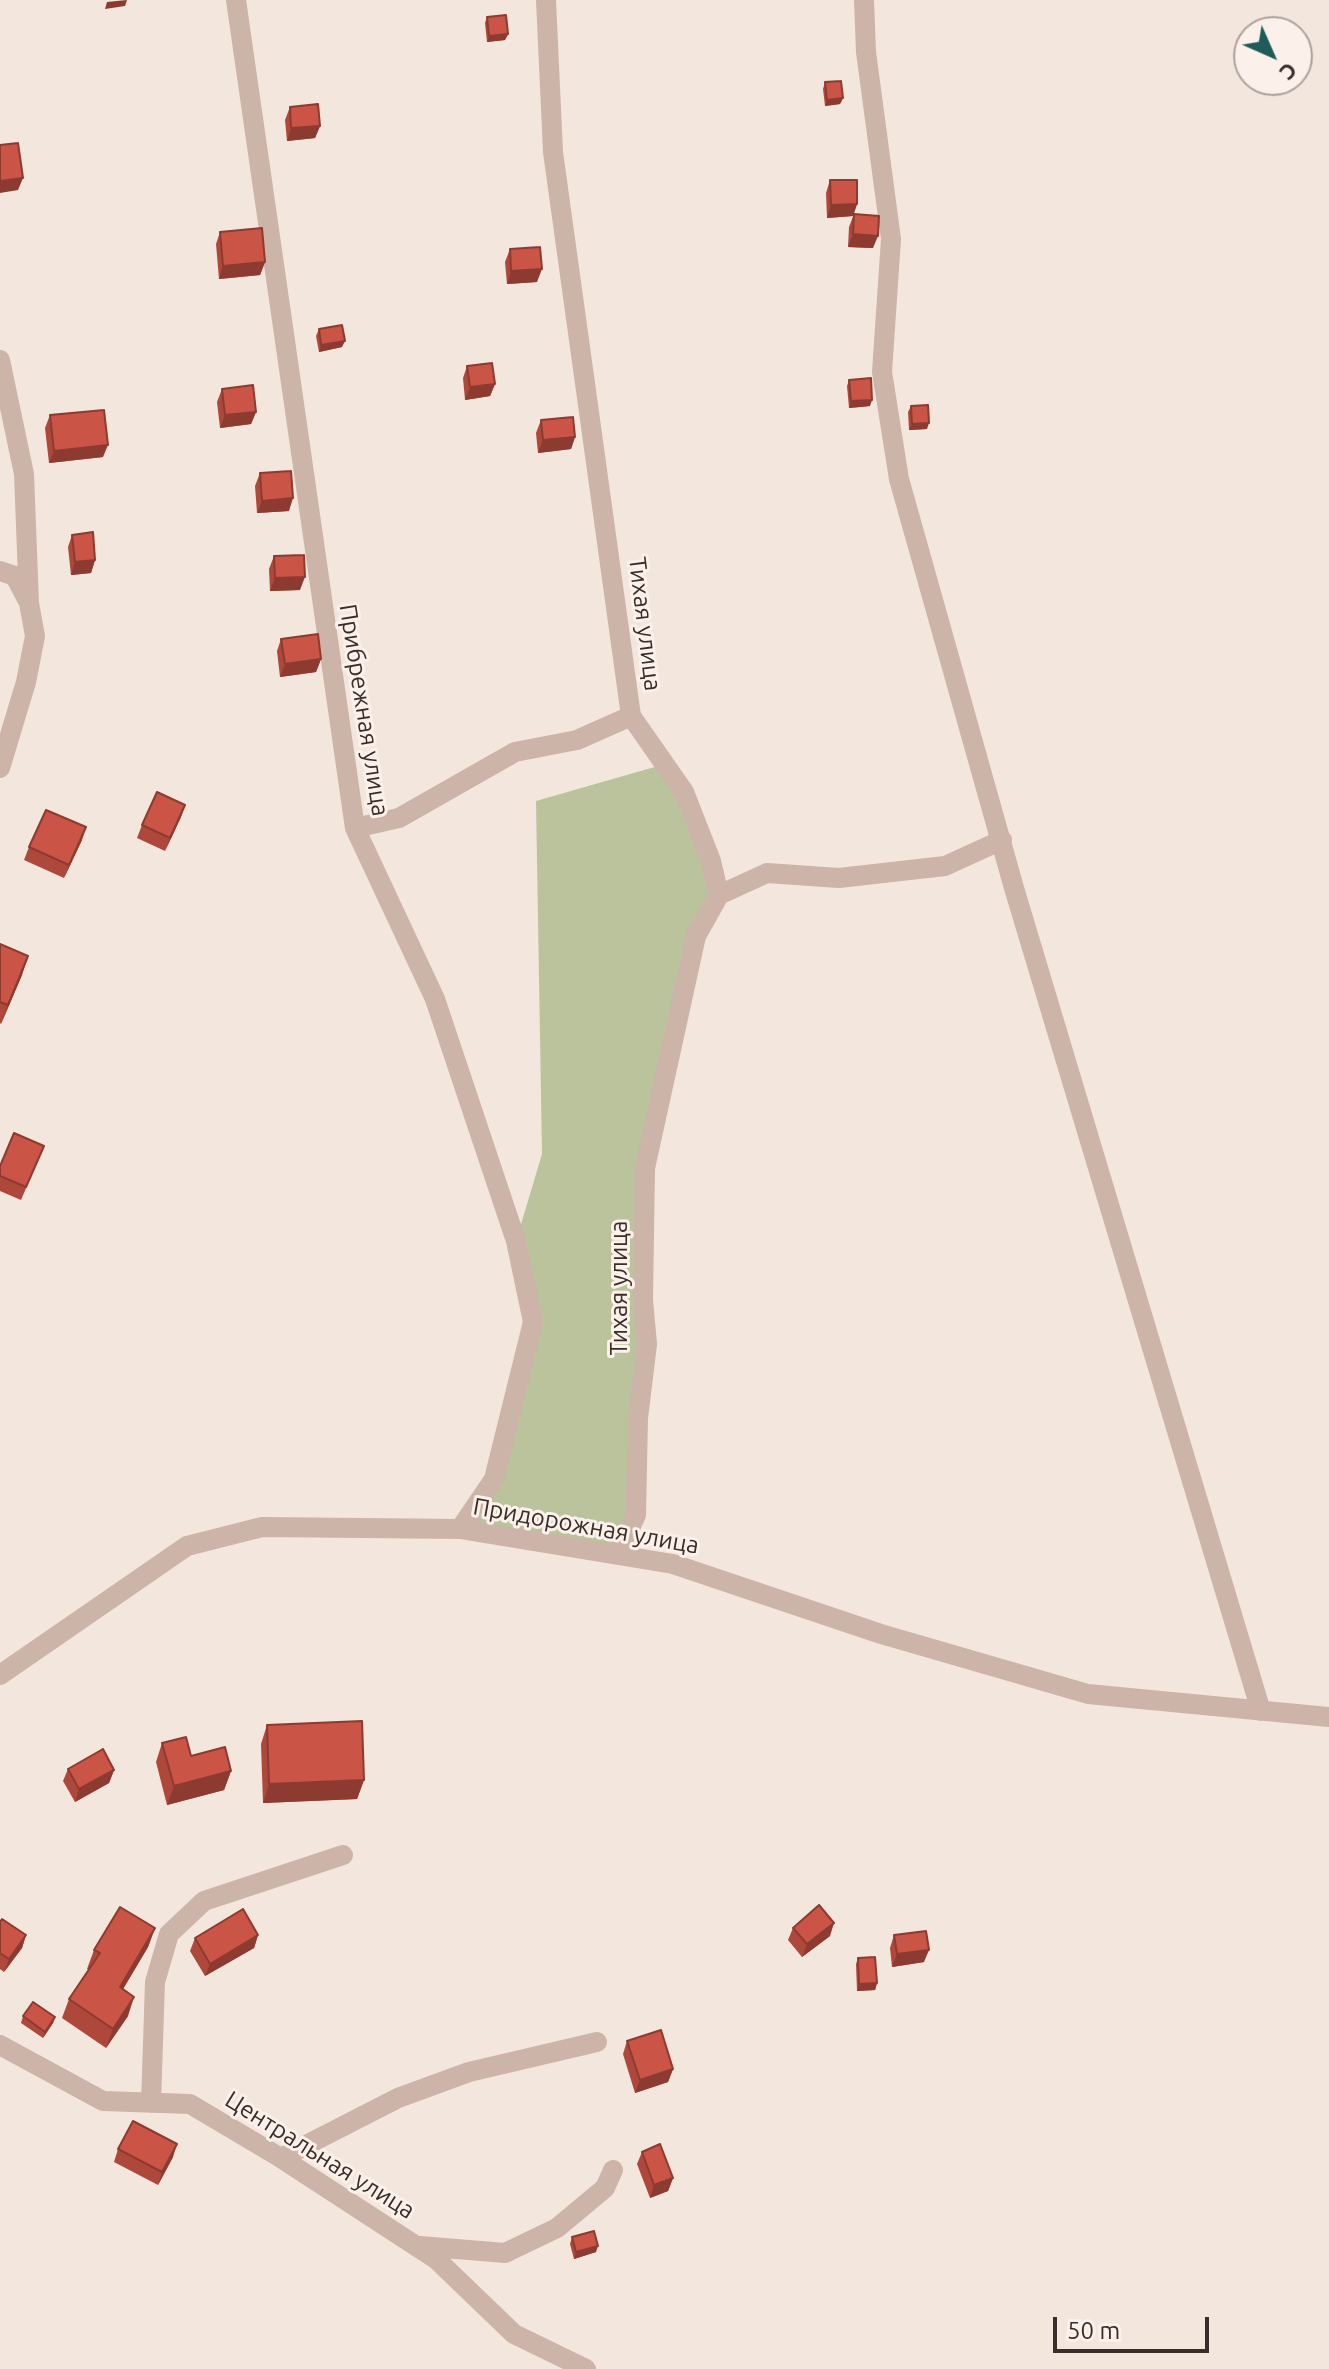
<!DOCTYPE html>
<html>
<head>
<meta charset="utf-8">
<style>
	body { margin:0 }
	#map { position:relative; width:1329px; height:2369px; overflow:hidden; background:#f3e6dd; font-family:Ubuntu,sans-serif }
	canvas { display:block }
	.north { position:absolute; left:1233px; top:16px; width:80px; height:80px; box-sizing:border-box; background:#fbf1ea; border:2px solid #ada29d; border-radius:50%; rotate:135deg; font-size:22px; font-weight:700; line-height:32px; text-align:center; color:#392c29 }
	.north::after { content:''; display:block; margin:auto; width:28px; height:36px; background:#1d5c58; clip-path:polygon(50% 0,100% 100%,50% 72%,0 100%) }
	.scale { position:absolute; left:1053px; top:2317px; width:156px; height:36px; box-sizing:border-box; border:4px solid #392c29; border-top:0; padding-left:10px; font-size:24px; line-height:28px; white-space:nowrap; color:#392c29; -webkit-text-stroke:6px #fbf1ea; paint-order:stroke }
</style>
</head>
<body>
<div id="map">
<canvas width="1329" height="2369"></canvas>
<div class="north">С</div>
<div class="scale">50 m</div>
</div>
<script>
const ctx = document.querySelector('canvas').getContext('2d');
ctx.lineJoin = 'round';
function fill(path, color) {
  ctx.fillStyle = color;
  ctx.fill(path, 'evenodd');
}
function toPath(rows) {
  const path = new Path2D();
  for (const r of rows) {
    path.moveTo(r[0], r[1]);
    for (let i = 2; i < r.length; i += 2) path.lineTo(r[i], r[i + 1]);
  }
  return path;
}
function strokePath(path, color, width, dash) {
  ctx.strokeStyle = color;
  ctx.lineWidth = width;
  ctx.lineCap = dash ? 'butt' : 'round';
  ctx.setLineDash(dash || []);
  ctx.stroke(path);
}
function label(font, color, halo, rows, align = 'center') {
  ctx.font = font + ' Ubuntu,sans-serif';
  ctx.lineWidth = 6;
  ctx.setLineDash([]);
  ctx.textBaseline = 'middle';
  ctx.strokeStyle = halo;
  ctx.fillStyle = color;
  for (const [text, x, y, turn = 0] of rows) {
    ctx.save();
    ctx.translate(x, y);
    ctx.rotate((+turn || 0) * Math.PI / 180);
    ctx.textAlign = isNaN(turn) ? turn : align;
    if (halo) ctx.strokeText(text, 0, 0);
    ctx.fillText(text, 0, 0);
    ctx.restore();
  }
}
const green = toPath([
	[665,764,719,895,696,936,645,1168,636,1515,618,1555,460,1529,494,1479,533,1322,516,1241,542,1154,536,801]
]);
const minor = toPath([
	[236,0,355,828,435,999,516,1241,533,1322,494,1479,460,1529],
	[546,0,553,152,631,716,684,792,711,861,719,895,696,936,645,1168,643,1300,647,1344,638,1418,636,1515,618,1555],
	[864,0,866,52,891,239,882,372,899,479,1014,888,1261,1711],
	[0,360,24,474,29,603,35,636,26,682,0,768],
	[0,571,15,576,27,599],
	[355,828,399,818,515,752,577,740,631,716],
	[719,895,767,873,839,878,945,866,1002,840],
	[0,1675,187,1546,262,1527,460,1529,673,1564,881,1634,1088,1694,1329,1717],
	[0,2045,103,2101,190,2104,281,2158,436,2259,514,2334,586,2369],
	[151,2103,155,1982,169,1934,204,1901,343,1855],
	[281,2158,398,2098,469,2072,597,2042],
	[420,2246,505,2253,557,2228,605,2188,613,2170]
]);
const wall = toPath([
	[487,17,508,34,505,40,487,42,485,23],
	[825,82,843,98,840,104,825,106,823,89],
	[290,107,320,126,315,138,287,141,285,120],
	[830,180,857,204,853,216,827,218,826,193],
	[854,214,873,248,848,247,849,227],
	[220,232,265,262,260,275,219,279,216,244],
	[510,249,537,282,507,284,505,262],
	[319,329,342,347,319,352,316,336],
	[467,366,495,384,490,396,465,400,463,378],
	[849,380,870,406,849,408,847,386],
	[222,389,256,412,251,424,220,428,217,402],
	[911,406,927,429,909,430,908,412],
	[50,415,103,457,49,463,45,428],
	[541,420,575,437,571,449,538,453,536,433],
	[260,473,289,511,257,513,255,486],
	[72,535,95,560,91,573,71,575,68,547],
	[274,556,300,590,270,591,269,569],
	[281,639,321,659,316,672,280,677,277,651],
	[181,817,165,851,137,838,142,825],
	[82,840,64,878,24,860,29,847],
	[0,944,22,975,1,1024,0,1023],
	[44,1146,21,1200,0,1191,0,1166],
	[267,1725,364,1780,357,1799,263,1803,261,1744],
	[162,1743,231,1771,224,1790,167,1805,156,1762],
	[68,1769,114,1770,109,1783,75,1802,63,1781],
	[0,1922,26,1935,22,1948,4,1972,0,1969],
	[155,1928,148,1947,123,1989,128,2016,106,2048,62,2018,69,1999,89,1970,87,1969,94,1950],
	[793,1928,830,1936,802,1957,788,1940],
	[258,1935,254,1948,205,1976,190,1951,195,1938],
	[894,1935,924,1962,892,1967,890,1948],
	[858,1958,877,1983,875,1990,857,1991,856,1964],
	[23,2016,55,2017,53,2023,43,2038,21,2023],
	[627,2041,673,2069,668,2082,635,2093,623,2054],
	[118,2149,173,2157,158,2185,114,2162],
	[642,2152,673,2178,668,2191,650,2198,637,2164],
	[572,2237,596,2252,574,2259,570,2244]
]);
const shadedWall = toPath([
	[127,0,125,6,105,9,107,2],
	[508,34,505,40,487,42,489,36],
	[843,98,840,104,825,106,827,100],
	[320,126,315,138,287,141,291,128],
	[23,178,18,190,0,193,0,181],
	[857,204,853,216,827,218,831,205],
	[853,234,878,236,873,248,848,247],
	[265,262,260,275,219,279,223,266],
	[542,269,537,282,507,284,511,271],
	[345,341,342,347,319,352,321,345],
	[495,384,490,396,465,400,470,387],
	[872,400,870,406,849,408,851,401],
	[256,412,251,424,220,428,225,415],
	[929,423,927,429,909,430,912,424],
	[575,437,571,449,538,453,543,440],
	[108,445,103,457,49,463,54,451],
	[293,498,289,511,257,513,262,501],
	[95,560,91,573,71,575,75,562],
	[305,577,300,590,270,591,275,578],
	[321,659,316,672,280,677,285,664],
	[185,805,181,817,165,851,170,838],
	[86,827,82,840,64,878,69,865],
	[28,956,22,975,1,1024,8,1005],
	[114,1770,109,1783,75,1802,79,1789],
	[231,1771,224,1790,167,1805,174,1786],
	[364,1780,357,1799,263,1803,269,1784],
	[834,1923,830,1936,802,1957,807,1944],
	[155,1928,148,1947,113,2006,120,1987],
	[26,1935,22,1948,4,1972,9,1959],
	[258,1935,254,1948,205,1976,210,1964],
	[929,1950,924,1962,892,1967,897,1954],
	[877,1983,875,1990,857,1991,859,1984],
	[134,1997,128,2016,106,2048,113,2029],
	[55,2017,53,2023,43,2038,45,2032],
	[673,2069,668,2082,635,2093,640,2080],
	[177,2144,173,2157,158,2185,162,2172],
	[673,2178,668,2191,650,2198,654,2185],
	[598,2246,596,2252,574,2259,576,2252]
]);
const building = toPath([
	[506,15,508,34,489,36,487,17,506,15],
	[841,81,843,98,827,100,825,82,841,81],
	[318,104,320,126,291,128,290,107,318,104],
	[18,143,23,178,0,181,0,145,18,143],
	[830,180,857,180,857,204,831,205,830,180],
	[854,214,879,216,878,236,853,234,854,214],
	[262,228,265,262,223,266,220,232,262,228],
	[540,247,542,269,511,271,510,249,540,247],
	[342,325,345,341,321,345,319,329,342,325],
	[492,363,495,384,470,387,467,366,492,363],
	[871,378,872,400,851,401,849,380,871,378],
	[253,385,256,412,225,415,222,389,253,385],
	[928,405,929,423,912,424,911,406,928,405],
	[104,410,108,445,54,451,50,415,104,410],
	[573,417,575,437,543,440,541,420,573,417],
	[291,471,293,498,262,501,260,473,291,471],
	[93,532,95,560,75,562,72,535,93,532],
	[304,555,305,577,275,578,274,556,304,555],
	[318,634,321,659,285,664,281,639,318,634],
	[157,792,185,805,170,838,142,825,157,792],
	[46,810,86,827,69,865,29,847,46,810],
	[0,944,28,956,8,1005,0,1002,0,944],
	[14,1133,44,1146,26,1187,0,1176,0,1166,14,1133],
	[362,1721,364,1780,269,1784,267,1725,362,1721],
	[186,1737,191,1756,225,1747,231,1771,174,1786,162,1743,186,1737],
	[103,1749,114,1770,79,1789,68,1769,103,1749],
	[819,1905,834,1923,807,1944,793,1928,819,1905],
	[120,1907,155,1928,120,1987,134,1997,113,2029,69,1999,100,1953,94,1950,120,1907],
	[243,1909,258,1935,210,1964,195,1938,243,1909],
	[2,1919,26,1935,9,1959,0,1953,0,1922,2,1919],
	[926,1931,929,1950,897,1954,894,1935,926,1931],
	[875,1957,877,1983,859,1984,858,1958,875,1957],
	[33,2002,55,2017,45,2032,23,2016,33,2002],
	[661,2030,673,2069,640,2080,627,2041,661,2030],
	[133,2121,177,2144,162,2172,118,2149,133,2121],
	[660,2144,673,2178,654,2185,642,2152,660,2144],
	[594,2231,598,2246,576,2252,572,2237,594,2231]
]);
const streetNames = [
	["Тихая улица",645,624,83],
	["Прибрежная улица",364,710,81],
	["Тихая улица",619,1288,-90],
	["Придорожная улица",586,1526,10],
	["Центральная улица",320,2155,32]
];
fill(green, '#bbc39d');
strokePath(minor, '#ccb4a9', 20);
fill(wall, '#ae483b');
fill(shadedWall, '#8d3b30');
fill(building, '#ca5445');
strokePath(building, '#8d3b30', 2);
label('24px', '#392c29', '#fbf1ea', streetNames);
</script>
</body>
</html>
